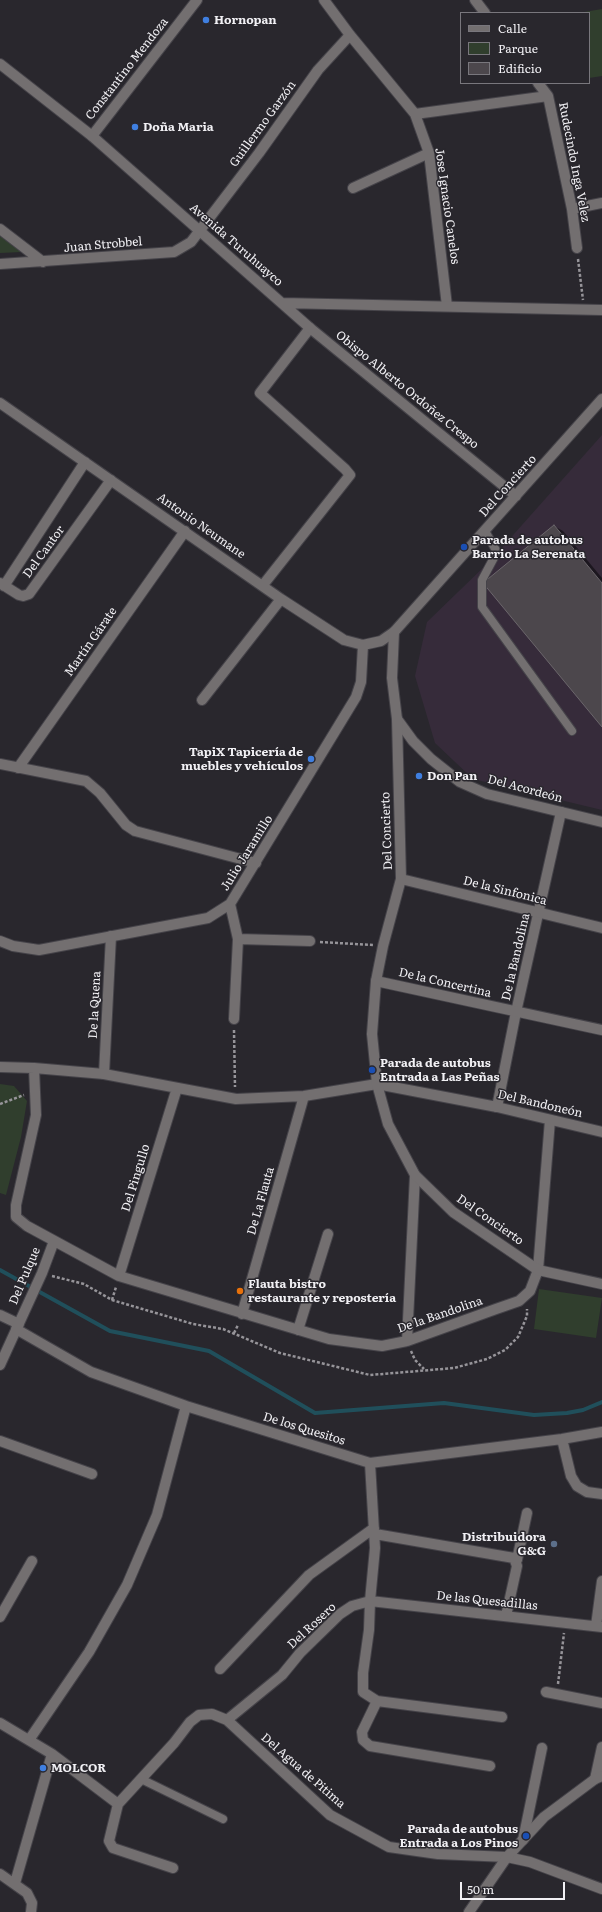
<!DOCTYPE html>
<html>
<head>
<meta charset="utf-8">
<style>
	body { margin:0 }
	#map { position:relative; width:602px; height:1912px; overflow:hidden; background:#29272d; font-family:Literata,serif }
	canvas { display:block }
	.legend { position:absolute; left:460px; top:12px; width:130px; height:72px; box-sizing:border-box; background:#29272d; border:1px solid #79777d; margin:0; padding:5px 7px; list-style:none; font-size:12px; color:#f1f0f4 }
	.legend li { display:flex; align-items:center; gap:8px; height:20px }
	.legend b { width:20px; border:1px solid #79777d }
	.scale { position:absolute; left:460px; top:1882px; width:105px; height:18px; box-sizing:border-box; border:2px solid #f1f0f4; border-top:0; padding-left:5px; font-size:12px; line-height:14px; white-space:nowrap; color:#f1f0f4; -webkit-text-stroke:3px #29272d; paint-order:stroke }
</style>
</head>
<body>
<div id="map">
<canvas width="602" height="1912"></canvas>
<ul class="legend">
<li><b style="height:5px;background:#736f70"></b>Calle</li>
<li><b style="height:11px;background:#303e2d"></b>Parque</li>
<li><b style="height:11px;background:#4c474c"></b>Edificio</li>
</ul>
<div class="scale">50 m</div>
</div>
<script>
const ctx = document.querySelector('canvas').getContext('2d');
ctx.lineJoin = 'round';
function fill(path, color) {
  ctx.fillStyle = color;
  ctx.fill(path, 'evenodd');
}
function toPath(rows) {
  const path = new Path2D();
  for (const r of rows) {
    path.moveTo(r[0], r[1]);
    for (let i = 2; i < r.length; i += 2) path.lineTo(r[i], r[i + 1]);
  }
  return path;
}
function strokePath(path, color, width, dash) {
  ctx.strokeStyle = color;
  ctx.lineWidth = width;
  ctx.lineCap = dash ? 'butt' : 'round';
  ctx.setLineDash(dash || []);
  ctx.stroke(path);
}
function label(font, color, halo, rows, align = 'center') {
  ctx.font = font + ' Literata,serif';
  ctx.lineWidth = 3;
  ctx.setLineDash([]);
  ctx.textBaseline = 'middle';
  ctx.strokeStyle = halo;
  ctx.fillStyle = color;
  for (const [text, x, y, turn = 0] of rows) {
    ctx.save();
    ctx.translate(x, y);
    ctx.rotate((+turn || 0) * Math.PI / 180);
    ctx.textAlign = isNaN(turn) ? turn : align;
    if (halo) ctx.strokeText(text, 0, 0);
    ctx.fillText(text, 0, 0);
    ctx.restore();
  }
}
const industrial = toPath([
	[602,435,602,810,473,779,435,743,415,676,427,622,490,561]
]);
const green = toPath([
	[602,9,602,76,589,78,589,13,578,13],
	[0,236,22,252,0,253],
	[0,1084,14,1086,27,1101,21,1137,6,1195,0,1193],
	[539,1289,602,1298,596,1338,534,1329]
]);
const shadow = toPath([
	[554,526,563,531,602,578,602,726]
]);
const stream = toPath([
	[0,1270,110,1331,209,1351,315,1413,444,1403,534,1415,567,1413,583,1410,602,1402]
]);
const building = toPath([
	[554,525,602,583,602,727,483,583,554,525]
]);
const path = toPath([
	[578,259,583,300],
	[320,942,373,945],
	[234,1030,235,1087],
	[0,1104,24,1095],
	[52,1276,84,1284,112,1300,193,1324,223,1329,280,1353,370,1375,454,1368,487,1359,505,1350,518,1337,527,1316,527,1309],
	[112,1300,116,1287],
	[234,1333,238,1325],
	[411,1351,415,1360,424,1369],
	[558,1684,564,1633]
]);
const service = toPath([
	[485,531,497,552,482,580,482,607,572,731],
	[141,1779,223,1819]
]);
const pedestrian = toPath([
	[104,1074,111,936],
	[497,1107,516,1012,561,812]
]);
const minor = toPath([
	[324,0,350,35,415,114,429,153,447,306],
	[475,0,485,13],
	[538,83,548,96,572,209,577,248],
	[415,114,548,96],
	[92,136,197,0],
	[353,188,429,153],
	[572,209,602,203],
	[0,229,43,262],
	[0,264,174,252,191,242,259,153,318,70,350,35],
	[0,403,281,599,344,640,363,645,381,641,394,632],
	[0,583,19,595,23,596,29,594,111,480],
	[263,585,350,475,345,469,260,393,310,328],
	[4,586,85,462],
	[202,700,281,599],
	[397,719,413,741,431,759,460,782,487,794,602,822],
	[0,764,86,781,100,793,126,825,135,831,256,863],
	[18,768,185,531],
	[401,879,602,928],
	[230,904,238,939,234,1019],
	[238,939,310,941],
	[0,941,13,946,39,950,208,918,230,904,356,697,361,682,363,645],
	[376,981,602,1030],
	[0,1067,34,1068,104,1074,236,1099,304,1096,377,1084,497,1107,602,1132],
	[34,1068,36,1115,16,1205,16,1217,27,1226,119,1276,329,1339,382,1346,407,1341,496,1309,519,1301,530,1291,538,1270,550,1120],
	[119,1276,177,1088],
	[242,1314,304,1096],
	[0,1315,19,1324],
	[16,1329,91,1372,186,1406,370,1463,562,1439,602,1432],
	[298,1330,328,1234],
	[407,1341,415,1175],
	[0,1365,42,1273,54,1241],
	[562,1439,571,1476,577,1486,587,1492,602,1494],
	[0,1441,92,1474],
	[370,1463,375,1548,370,1601,369,1630,363,1673,363,1692,377,1701,502,1717],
	[375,1534,514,1558,517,1566,506,1616],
	[517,1560,527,1513],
	[0,1617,32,1561],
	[596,1626,602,1581],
	[220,1669,309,1575,374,1528],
	[546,1692,602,1703],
	[377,1701,362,1732,363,1740,370,1746,490,1766],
	[227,1720,282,1675,300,1653,340,1614,352,1606,370,1601,602,1627],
	[0,1723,52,1754,118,1804,109,1841,113,1848,173,1868],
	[29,1740,89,1652,127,1585,157,1515,186,1406],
	[595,1779,602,1747],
	[118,1804,174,1743,190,1722,199,1715,212,1714,227,1720,330,1815,389,1847,438,1854,507,1857,530,1862,602,1889],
	[523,1840,542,1748],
	[0,1874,27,1893,32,1903,31,1912],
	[15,1883,52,1754]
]);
const tertiary = toPath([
	[0,64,92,136,310,328,516,496],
	[282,303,602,310],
	[602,399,394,632,392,678,397,719,401,879,383,946,376,981,372,1034,377,1084,388,1124,415,1175,453,1212,538,1270,602,1284],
	[469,1912,507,1857,544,1817,595,1779,602,1776]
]);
const markers = [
	[206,20,4,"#3f7fe0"],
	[135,127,4,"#3f7fe0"],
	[464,547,4,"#1a4fb4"],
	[311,759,4,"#3f7fe0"],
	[419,776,4,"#3f7fe0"],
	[372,1070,4,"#1a4fb4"],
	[240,1291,4,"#e8710a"],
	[554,1544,4,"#5c6f8a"],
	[43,1768,4,"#3f7fe0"],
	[526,1836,4,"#1a4fb4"]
];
const poiNames = [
	["Hornopan",214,20],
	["Doña Maria",143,127],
	["Parada de autobus",472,540],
	["Barrio La Serenata",472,554],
	["TapiX Tapicería de",303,752,"right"],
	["muebles y vehículos",303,766,"right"],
	["Don Pan",427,776],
	["Parada de autobus",380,1063],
	["Entrada a Las Peñas",380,1077],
	["Flauta bistro",248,1284],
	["restaurante y repostería",248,1298],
	["Distribuidora",546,1537,"right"],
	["G&G",546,1551,"right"],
	["MOLCOR",51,1768],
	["Parada de autobus",518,1829,"right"],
	["Entrada a Los Pinos",518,1843,"right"]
];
const streetNames = [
	["Constantino Mendoza",127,69,-52],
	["Guillermo Garzón",263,124,-54],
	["Rudecindo Inga Velez",574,162,79],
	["Jose Ignacio Canelos",447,206,82],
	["Juan Strobbel",103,245,-5],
	["Avenida Turuhuayco",236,245,41],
	["Obispo Alberto Ordoñez Crespo",407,390,39],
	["Del Concierto",508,486,-48],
	["Antonio Neumane",201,526,35],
	["Del Cantor",44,552,-54],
	["Martín Gárate",91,642,-55],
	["Del Acordeón",525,789,15],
	["Del Concierto",387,831,-92],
	["Julio Jaramillo",247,853,-58],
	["De la Sinfonica",505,891,14],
	["De la Bandolina",516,957,-77],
	["De la Concertina",445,983,13],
	["De la Quena",95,1005,-87],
	["Del Bandoneón",540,1104,13],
	["Del Pingullo",136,1178,-73],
	["De La Flauta",261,1201,-74],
	["Del Concierto",490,1220,35],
	["Del Pulque",25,1276,-67],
	["De la Bandolina",440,1315,-19],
	["De los Quesitos",304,1429,17],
	["De las Quesadillas",487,1601,6],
	["Del Rosero",312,1626,-43],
	["Del Agua de Pitima",303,1771,41]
];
fill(industrial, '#362b3a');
fill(green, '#303e2d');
fill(shadow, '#0007');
strokePath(stream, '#204f5b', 4);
fill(building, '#4c474c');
strokePath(building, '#6b666b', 1);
strokePath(service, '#454349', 10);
strokePath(pedestrian, '#454349', 12);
strokePath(minor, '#454349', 12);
strokePath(tertiary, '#454349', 12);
strokePath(path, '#969499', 2.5, [3, 2]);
strokePath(service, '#736f70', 8);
strokePath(pedestrian, '#736f70', 10);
strokePath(minor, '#736f70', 10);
strokePath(tertiary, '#736f70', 10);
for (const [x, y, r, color] of markers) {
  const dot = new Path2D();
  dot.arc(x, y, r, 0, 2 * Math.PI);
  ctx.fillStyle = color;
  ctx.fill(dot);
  strokePath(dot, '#29272d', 1.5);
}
label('bold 12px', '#f1f0f4', '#29272d', poiNames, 'left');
label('12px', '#f1f0f4', '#29272d', streetNames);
</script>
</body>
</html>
